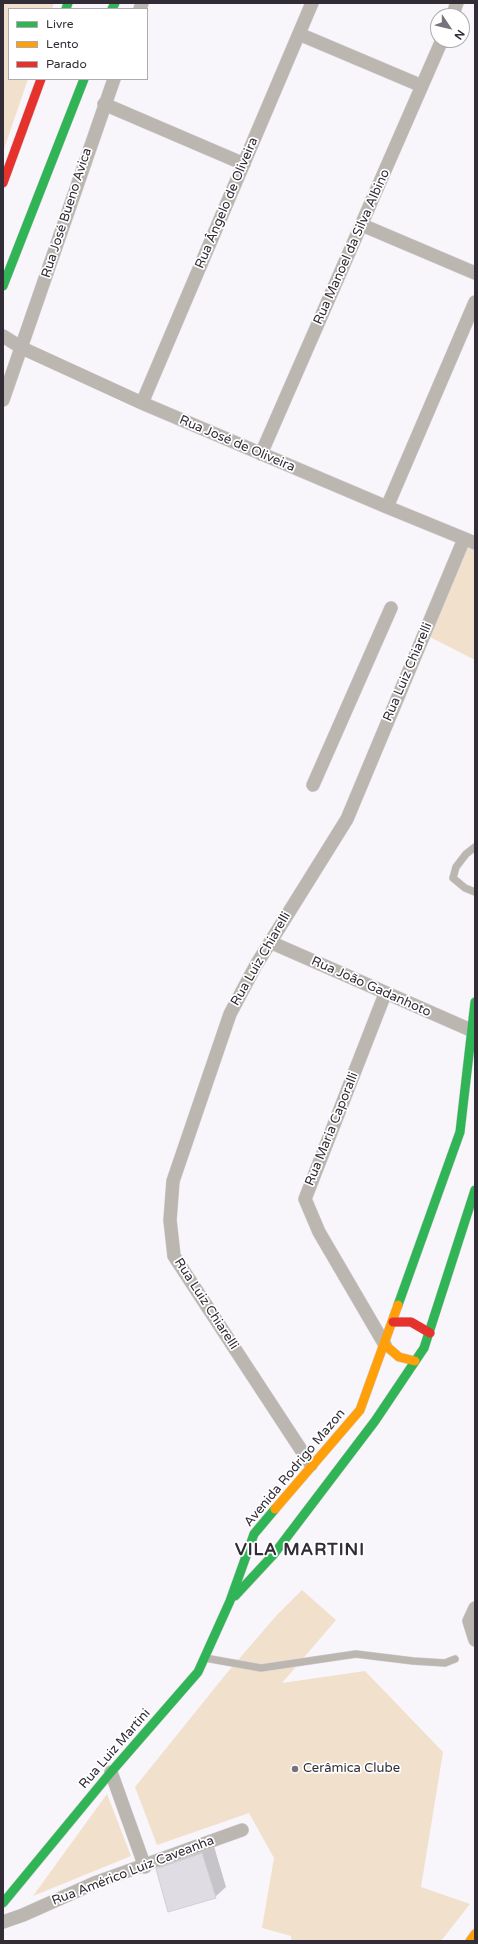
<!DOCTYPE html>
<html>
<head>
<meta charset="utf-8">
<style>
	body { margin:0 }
	#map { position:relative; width:478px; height:1944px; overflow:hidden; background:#f8f5fb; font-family:"Varela Round",sans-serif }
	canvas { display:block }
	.frame { position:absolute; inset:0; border:4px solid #312c36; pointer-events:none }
	.legend { position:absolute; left:8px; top:8px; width:140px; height:72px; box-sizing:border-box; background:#fff; border:1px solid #adabaf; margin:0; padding:5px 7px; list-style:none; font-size:12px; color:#312c36 }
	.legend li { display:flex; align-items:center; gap:8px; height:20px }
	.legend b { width:20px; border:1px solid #adabaf }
	.north { position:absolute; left:430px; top:8px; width:40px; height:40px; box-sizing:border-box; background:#fff; border:1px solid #adabaf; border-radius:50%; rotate:125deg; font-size:11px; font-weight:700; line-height:16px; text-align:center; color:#312c36 }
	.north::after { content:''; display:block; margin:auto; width:14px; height:18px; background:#77727b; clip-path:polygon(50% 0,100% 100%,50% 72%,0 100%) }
</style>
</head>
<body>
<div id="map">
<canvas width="478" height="1944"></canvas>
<div class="frame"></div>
<ul class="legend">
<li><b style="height:5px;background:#30b455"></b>Livre</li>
<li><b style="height:5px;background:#ff9f0a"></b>Lento</li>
<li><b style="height:5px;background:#e5322d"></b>Parado</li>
</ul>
<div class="north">N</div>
</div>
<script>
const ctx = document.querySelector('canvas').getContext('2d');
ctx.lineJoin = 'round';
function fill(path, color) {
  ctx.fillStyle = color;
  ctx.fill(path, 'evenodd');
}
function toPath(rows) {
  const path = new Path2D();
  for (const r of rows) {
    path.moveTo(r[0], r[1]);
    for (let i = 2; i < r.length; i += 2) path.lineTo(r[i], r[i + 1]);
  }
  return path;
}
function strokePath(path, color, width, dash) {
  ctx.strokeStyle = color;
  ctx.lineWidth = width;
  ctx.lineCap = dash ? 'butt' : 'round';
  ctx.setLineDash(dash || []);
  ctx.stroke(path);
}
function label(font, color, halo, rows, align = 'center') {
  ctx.font = font + ' "Varela Round",sans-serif';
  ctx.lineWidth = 3.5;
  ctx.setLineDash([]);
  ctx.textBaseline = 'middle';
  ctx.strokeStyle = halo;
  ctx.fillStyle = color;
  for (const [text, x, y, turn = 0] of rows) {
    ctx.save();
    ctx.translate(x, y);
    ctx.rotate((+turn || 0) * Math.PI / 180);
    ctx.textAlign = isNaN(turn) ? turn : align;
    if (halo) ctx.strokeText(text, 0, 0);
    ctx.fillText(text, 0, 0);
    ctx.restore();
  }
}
const green = toPath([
	[3,3,54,3,52,9,9,9,9,79,28,79,3,152],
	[465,544,475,549,475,660,428,636],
	[302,1590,336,1620,282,1683,365,1671,443,1752,421,1887,470,1904,441,1941,291,1941,291,1936,262,1928,274,1858,249,1813,157,1845,135,1787,226,1674,276,1616],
	[107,1794,131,1856,33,1896]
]);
const shadow = toPath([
	[213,1843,226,1887,215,1897,157,1869,168,1859]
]);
const building = toPath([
	[202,1853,216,1898,168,1912,156,1869,202,1853]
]);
const lane = toPath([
	[475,847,466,854,456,867,453,878,465,888,475,892],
	[205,1658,261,1668,356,1654,413,1661,445,1663,455,1659]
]);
const street = toPath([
	[140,9,142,3],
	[452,16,457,3],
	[299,34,422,86],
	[104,104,244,164],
	[362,225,475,273],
	[3,336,22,348,142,403,387,507,475,543],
	[3,400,114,79],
	[142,403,312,3],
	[261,454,442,40],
	[387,507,475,302],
	[313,785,391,608],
	[270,942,473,1031],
	[385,1345,319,1232,305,1199,385,994],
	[311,1465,174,1256,170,1220,173,1181,230,1014,256,965,347,819,464,539],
	[475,1608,469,1621,475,1640],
	[111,1772,145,1867],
	[3,1922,23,1915,97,1882,242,1830]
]);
const fast = toPath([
	[66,9,68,3],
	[112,9,115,3],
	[3,286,84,79],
	[398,1305,460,1132,475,1002],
	[235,1596,274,1554,375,1421,424,1348,475,1190],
	[3,1903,111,1772,198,1672,230,1601,254,1534,275,1509]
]);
const slow = toPath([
	[385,1345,399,1357,415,1361],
	[275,1509,360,1410,398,1305],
	[470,1941,475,1934]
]);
const jam = toPath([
	[3,183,41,79],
	[393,1322,411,1322,430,1333]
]);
const markers = [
	[295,1769,4,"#77727b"]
];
const streetNames = [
	["Rua Ângelo de Oliveira",227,203,-67],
	["Rua José Bueno Avica",67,213,-72],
	["Rua Manoel da Silva Albino",352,247,-66],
	["Rua José de Oliveira",237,444,23],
	["Rua Luiz Chiarelli",408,672,-67],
	["Rua Luiz Chiarelli",261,959,-60],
	["Rua João Gadanhoto",371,987,24],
	["Rua Maria Caporalli",332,1129,-68],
	["Rua Luiz Chiarelli",206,1304,57],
	["Avenida Rodrigo Mazon",295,1468,-50],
	["Rua Luiz Martini",115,1749,-49],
	["Rua Américo Luiz Caveanha",133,1871,-21]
];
const poiNames = [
	["Cerâmica Clube",303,1769]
];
const districtNames = [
	["VILA MARTINI",300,1551]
];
fill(green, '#f1e1cc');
fill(shadow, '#0003');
fill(building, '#e0dce4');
strokePath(building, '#d2ced5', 1);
strokePath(lane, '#d4d2d7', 8);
strokePath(street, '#d4d2d7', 14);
strokePath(fast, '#d4d2d7', 10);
strokePath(slow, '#d4d2d7', 10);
strokePath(jam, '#d4d2d7', 10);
strokePath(lane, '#bcb6b0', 7);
strokePath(street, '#bcb6b0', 13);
strokePath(fast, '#30b455', 9);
strokePath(slow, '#ff9f0a', 9);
strokePath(jam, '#e5322d', 9);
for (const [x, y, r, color] of markers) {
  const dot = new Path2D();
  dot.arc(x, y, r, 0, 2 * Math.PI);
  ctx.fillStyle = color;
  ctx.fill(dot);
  strokePath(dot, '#fff', 1.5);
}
label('13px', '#312c36', '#fff', streetNames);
label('13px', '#312c36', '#fff', poiNames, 'left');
ctx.letterSpacing = '1px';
label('bold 17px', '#312c36', '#fff', districtNames);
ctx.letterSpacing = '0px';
</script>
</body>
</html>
